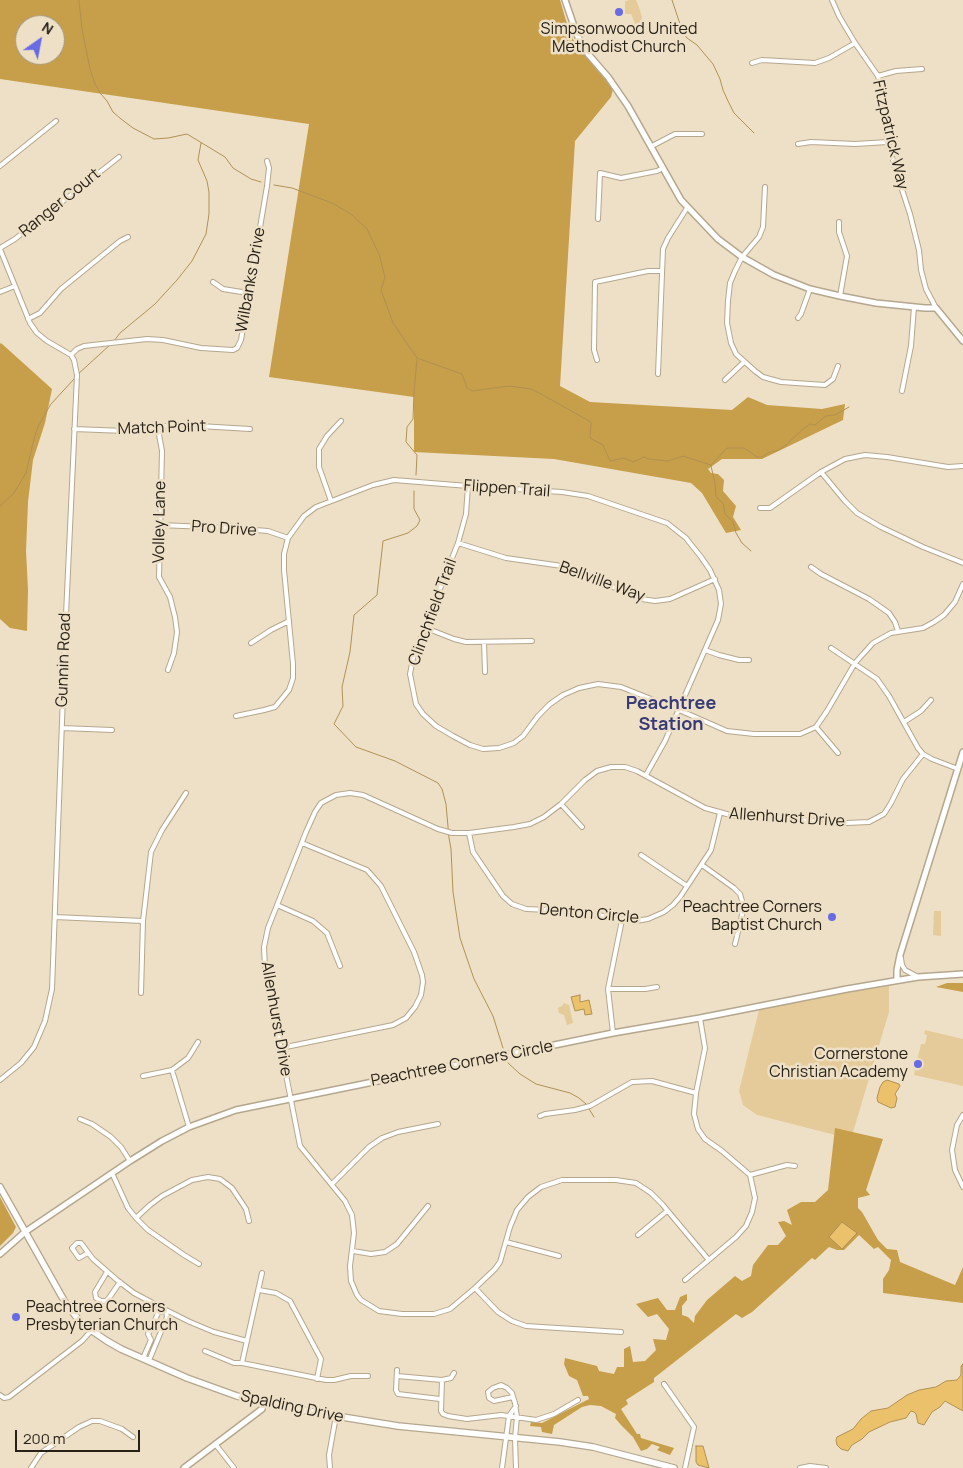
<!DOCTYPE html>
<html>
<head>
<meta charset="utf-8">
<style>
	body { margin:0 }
	#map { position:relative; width:963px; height:1468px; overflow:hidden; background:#eee0c6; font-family:Manrope,sans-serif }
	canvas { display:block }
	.north { position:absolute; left:15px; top:15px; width:50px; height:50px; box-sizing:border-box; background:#eee0c6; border:1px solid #9e9480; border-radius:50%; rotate:33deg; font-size:14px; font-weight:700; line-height:20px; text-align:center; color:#272118 }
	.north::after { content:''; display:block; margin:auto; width:18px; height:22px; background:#676be4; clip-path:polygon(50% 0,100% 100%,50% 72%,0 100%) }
	.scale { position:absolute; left:15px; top:1430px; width:125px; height:22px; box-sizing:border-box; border:2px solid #272118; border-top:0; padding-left:6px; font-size:15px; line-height:18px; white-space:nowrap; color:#272118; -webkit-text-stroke:4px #eee0c6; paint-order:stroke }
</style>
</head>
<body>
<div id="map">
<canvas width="963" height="1468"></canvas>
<div class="north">N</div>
<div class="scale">200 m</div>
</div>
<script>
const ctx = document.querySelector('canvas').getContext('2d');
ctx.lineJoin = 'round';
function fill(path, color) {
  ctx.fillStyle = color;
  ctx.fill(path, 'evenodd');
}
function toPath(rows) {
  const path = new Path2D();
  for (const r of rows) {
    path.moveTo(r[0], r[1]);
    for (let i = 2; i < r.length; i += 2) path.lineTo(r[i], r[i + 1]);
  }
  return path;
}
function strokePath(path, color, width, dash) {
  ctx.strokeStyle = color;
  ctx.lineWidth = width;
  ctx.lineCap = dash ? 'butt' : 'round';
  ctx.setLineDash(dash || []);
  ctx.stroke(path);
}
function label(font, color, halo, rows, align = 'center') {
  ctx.font = font + ' Manrope,sans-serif';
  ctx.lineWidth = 5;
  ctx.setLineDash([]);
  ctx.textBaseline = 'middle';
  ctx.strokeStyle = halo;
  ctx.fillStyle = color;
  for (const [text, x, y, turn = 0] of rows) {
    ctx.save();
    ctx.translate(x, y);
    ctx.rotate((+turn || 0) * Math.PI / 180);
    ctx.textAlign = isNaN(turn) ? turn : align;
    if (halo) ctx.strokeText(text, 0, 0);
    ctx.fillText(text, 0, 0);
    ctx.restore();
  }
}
const green = toPath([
	[630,0,636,0,640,10,642,18,639,27,636,26,631,14,625,14,625,1],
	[934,911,941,911,941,936,933,935],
	[889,986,889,1012,851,1139,757,1115,743,1105,739,1091,760,1006],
	[564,1003,569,1005,573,1023,567,1025,564,1015,559,1013,558,1008,562,1006],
	[925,1030,963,1039,963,1086,914,1075,915,1070,918,1071,921,1062,917,1061,921,1044,925,1044,927,1035,924,1034]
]);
const forest = toPath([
	[0,0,560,0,570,34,576,44,613,89,611,97,575,141,560,386,590,402,732,410,748,397,767,405,822,409,845,404,843,420,762,459,722,459,708,469,711,473,718,474,724,480,723,491,736,506,733,517,741,530,726,533,702,493,691,483,554,459,414,452,414,397,269,377,309,124,0,79],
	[25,25,55,25,55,55,25,55],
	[1,343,52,389,45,423,33,460,28,502,26,551,28,590,27,631,10,628,0,619,0,344],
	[947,983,963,983,963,992,936,987],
	[835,1128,883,1139,866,1190,870,1195,858,1198,858,1208,862,1212,878,1240,887,1249,897,1250,900,1262,955,1285,963,1267,963,1303,883,1293,883,1279,889,1270,891,1260,878,1247,874,1249,859,1235,844,1250,837,1250,829,1247,815,1260,812,1258,752,1312,742,1318,736,1314,654,1378,654,1382,626,1400,628,1404,621,1409,637,1434,640,1434,641,1438,674,1448,670,1455,657,1450,660,1447,652,1444,647,1449,641,1451,633,1437,621,1425,615,1418,616,1414,601,1406,590,1405,582,1407,554,1425,552,1434,542,1432,541,1427,530,1426,531,1422,542,1423,589,1399,588,1396,583,1396,577,1380,569,1376,564,1364,565,1358,597,1366,599,1371,614,1374,617,1367,624,1367,624,1349,630,1346,633,1362,645,1361,656,1350,653,1339,666,1340,669,1329,657,1314,648,1317,636,1304,658,1298,667,1310,675,1310,680,1297,687,1294,687,1300,682,1306,682,1315,688,1317,694,1323,695,1316,707,1300,735,1276,742,1281,751,1276,753,1265,768,1245,778,1245,786,1236,778,1222,784,1221,792,1225,787,1210,801,1202,815,1202,828,1190],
	[0,1197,16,1227,13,1233,0,1246]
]);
const water = toPath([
	[580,995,580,1002,589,1000,592,1014,585,1015,584,1009,575,1011,571,997,580,995],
	[887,1080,899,1084,900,1086,895,1094,897,1098,895,1107,891,1108,878,1102,877,1098,880,1087,883,1082,887,1080],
	[842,1222,857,1233,842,1249,829,1237,842,1222],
	[963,1364,963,1411,945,1401,940,1407,932,1412,924,1425,918,1423,916,1414,914,1412,911,1411,906,1418,890,1422,869,1432,862,1439,852,1445,848,1451,841,1449,837,1445,836,1440,837,1437,853,1429,861,1419,871,1411,888,1408,907,1395,919,1390,936,1387,946,1381,957,1380,961,1375,961,1366,963,1364],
	[696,1446,703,1446,709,1468,698,1465,696,1462,696,1446]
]);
const stream = toPath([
	[79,0,82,29,90,69,95,84,100,93,107,101,113,112,121,119,133,128,154,139,168,138,187,134,225,157,233,168,251,179,261,182],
	[672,0,683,33,687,38,697,45,713,64,720,79,723,90,728,101,734,113,754,133],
	[274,185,292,188,332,203,351,214,367,229,379,254,385,277,381,290,393,323,417,358,462,374,467,388,472,391,509,386,531,389,541,394,591,422,590,438,603,445,610,461,624,458,633,462,644,457,649,459,668,461,683,456,711,465],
	[114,341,120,333,155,304,177,280,192,261,206,234,209,214,209,192,207,181,198,160,201,143],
	[77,375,111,344],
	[711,465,727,448,744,448,757,457,762,457,768,453,779,450,786,445,803,429,810,424,815,425,826,416,835,415,849,407],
	[711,466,715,483,716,497,723,503,725,514,733,522,736,533,742,543,751,551],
	[416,475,417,455,406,442,407,427,413,419,414,392,417,359],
	[414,491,414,509,420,520,417,526,408,533,383,541,377,595,354,615,350,652,342,687,343,706,334,724,356,747,395,761,438,783,442,789,446,804,449,838,451,849,453,892,460,938,474,979,493,1016,503,1048],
	[0,506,14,493,26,473,34,439,38,427,45,414,51,404,75,378],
	[508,1063,520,1074,536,1084,570,1093,579,1098,586,1104,594,1117]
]);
const minor = toPath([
	[832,0,839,16,855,43,878,76,884,101,888,142,895,168,910,214,919,250,921,270,926,289,936,308],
	[752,63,762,60,815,63,829,58,855,43],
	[878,76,896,71,922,69],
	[798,144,811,142,855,144,888,142],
	[652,146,675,134,702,134],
	[0,166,56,121],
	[765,187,763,227,759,237,742,257,735,271,730,283,728,301,727,323,731,343,736,354,755,371,763,377,781,382,825,385,833,379,838,366],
	[598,219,600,173,621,178,657,171,663,168],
	[839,222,839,232,847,256,840,296],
	[0,248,15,239,119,157],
	[0,249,30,323,37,333,47,341,71,355,74,360,77,375,66,615,52,989,45,1021,34,1047,21,1063,0,1080],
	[213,282,223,289,248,293],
	[0,292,15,286],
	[798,318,801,314,810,289],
	[28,319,40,313,61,289,120,241,128,237],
	[71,355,77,349,84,346,147,339,163,340,201,348,233,350,237,348,241,340,267,186,269,168,267,161],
	[597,360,594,350,595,282,648,271,662,271],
	[658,374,663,249,668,238,687,208],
	[725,380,744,362],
	[902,391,911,346,914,307],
	[74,429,125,431,158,429,169,425,183,425,250,429],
	[158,429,162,451,159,577,170,597,175,617,177,632,174,653,168,670],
	[821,472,845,501,857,513,881,527,923,547,963,563],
	[468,486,466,514,458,543,413,658,410,674,416,704,423,714,436,726,453,736,470,745,483,749,499,748,514,743,523,736,538,716,550,704,563,695,579,688,598,684,621,687,679,710,727,731,754,734,800,734,816,727,827,711,855,663,873,643,891,633,923,628,934,622,944,615,955,602,963,584],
	[331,501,319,467,319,449,327,436,341,421],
	[760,508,770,508,821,472,845,459,865,455,887,457,948,467,963,466],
	[160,525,230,528,268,531,288,538],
	[458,543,506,558,562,566,642,599,655,601,670,599,715,579],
	[811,567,821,574,869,599,889,613,895,622,898,631],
	[426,628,454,639,466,642,532,641],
	[484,642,485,672],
	[251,643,271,630,289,621],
	[831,648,877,679,889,696,918,748,923,754,932,759,958,769],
	[705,650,719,655,739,660,749,660],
	[236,716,264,710,275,707,289,690,293,678,293,664,284,570,284,554,288,538,304,516,316,507,373,485,394,480,468,486,562,492,588,496,667,523,686,538,701,557,710,570,719,590,721,604,718,620,665,741,646,775],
	[904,722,921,711,931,700],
	[816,727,838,753],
	[62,728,112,730],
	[561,804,582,827],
	[469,833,473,852,503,896,512,904,526,909,573,911,635,921,648,919,664,912,673,905,680,897,711,850,720,813],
	[641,855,687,886],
	[702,865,734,888,740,894,743,904,742,915,735,944],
	[277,905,313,921,327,933,340,966],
	[55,917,143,921],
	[901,958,902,965,905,970,918,977],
	[608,989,645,989,657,987],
	[141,993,143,921,151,852,162,830,186,793],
	[613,1033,608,989,622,920],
	[281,1048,393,1025,406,1018,415,1007,421,995,423,982,422,975,414,952,381,886,367,870,302,843],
	[172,1070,189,1127],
	[143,1076,172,1070,188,1058,198,1042],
	[963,1115,957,1125,952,1150,955,1170,963,1187],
	[540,1116,545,1114,575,1110,590,1106,632,1082,652,1081,696,1093],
	[80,1119,92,1124,111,1137,121,1147,130,1161],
	[112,1173,128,1208,136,1218,148,1230,184,1255,199,1264],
	[750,1175,787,1165,795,1166],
	[332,1184,369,1147,382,1138,398,1132,438,1124],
	[136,1218,150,1205,162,1196,192,1180,208,1177,220,1179,232,1188,246,1209,249,1221],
	[638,1235,667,1211],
	[506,1242,559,1256],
	[353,1251,371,1254,385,1252,397,1244,428,1206],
	[88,1253,79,1258,72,1248,77,1243,81,1243,93,1259,117,1280,134,1293,166,1310,190,1322,214,1332,247,1341],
	[708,1259,662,1204,651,1193,636,1183,616,1180,562,1180,541,1187,528,1197,517,1210,510,1227,500,1262,495,1269,475,1288,450,1309,434,1314,402,1314,379,1311,361,1300,357,1295,351,1281,350,1266,354,1233,352,1215,345,1201,300,1146,265,968,264,947,268,928,306,832,315,812,321,803,336,795,350,793,363,795,438,829,452,833,469,833,514,827,530,824,544,817,561,804,585,780,597,771,611,767,625,767,637,771,705,808,734,816,847,823,869,822,884,814,891,803,903,779,923,754],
	[107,1272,95,1292,96,1298,101,1301,106,1301,109,1298,120,1282],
	[685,1280,736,1237,746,1226,752,1212,755,1198,750,1175,722,1151,705,1139,698,1129,694,1114,696,1093,705,1048,700,1018],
	[475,1288,498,1312,512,1321,526,1326,621,1332],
	[259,1290,276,1293,290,1301,321,1359,317,1379],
	[166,1310,167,1317,150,1358,146,1360,144,1356,151,1340,148,1334,152,1327,158,1313,166,1310],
	[205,1351,234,1363,242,1363,326,1380,334,1380,351,1376,368,1376],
	[242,1363,262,1273],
	[397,1370,396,1390,398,1394,440,1399],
	[397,1376,442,1380,451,1378,454,1373],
	[442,1380,441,1411,443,1414,448,1416,467,1419,501,1415,536,1420,554,1414,578,1400],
	[664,1384,694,1427,685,1468],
	[0,1395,4,1398,9,1397,82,1341,91,1331],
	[513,1397,494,1401,489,1398,488,1392,493,1388,501,1385,507,1388,512,1393,513,1397,515,1403,517,1417,515,1438,516,1468],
	[216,1445,234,1468],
	[31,1468,41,1453,79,1427,92,1421,100,1421,122,1429,133,1437],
	[330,1468,329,1455,336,1416],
	[502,1468,509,1416,516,1406],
	[800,1468,810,1466,826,1468]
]);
const tertiary = toPath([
	[565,0,577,35,588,54,608,77,628,106,681,200,718,239,742,257,774,275,810,289,840,296,876,303,925,308,936,308,963,341],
	[897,980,897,970,900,955,963,752],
	[0,1254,25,1232,130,1161,162,1141,189,1127,236,1110,613,1033,700,1018,847,989,918,977,963,974],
	[184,1468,262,1409,264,1403]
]);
const secondary = toPath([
	[0,1187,66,1304,82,1324,107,1341,121,1349,187,1378,237,1396,264,1403,336,1416,398,1426,560,1442,593,1447,674,1468]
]);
const markers = [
	[619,12,5,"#676be4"],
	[832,917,5,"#676be4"],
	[918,1064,5,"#676be4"],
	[16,1317,5,"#676be4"]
];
const poiNames = [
	["Simpsonwood United",619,30,"center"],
	["Methodist Church",619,48,"center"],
	["Peachtree Corners",822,908],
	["Baptist Church",822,926],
	["Cornerstone",908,1055],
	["Christian Academy",908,1073],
	["Peachtree Corners",26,1308,"left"],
	["Presbyterian Church",26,1326,"left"]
];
const streetNames = [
	["Fitzpatrick Way",890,135,77],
	["Ranger Court",60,203,-39],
	["Wilbanks Drive",251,280,-80],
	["Match Point",162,428,-2],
	["Flippen Trail",507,489,4],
	["Volley Lane",160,522,-89],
	["Pro Drive",224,529,4],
	["Bellville Way",602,582,20],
	["Clinchfield Trail",433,612,-70],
	["Gunnin Road",64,660,-88],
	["Allenhurst Drive",787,818,4],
	["Denton Circle",589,914,5],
	["Allenhurst Drive",276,1019,80],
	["Peachtree Corners Circle",462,1064,-11],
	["Spalding Drive",292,1407,12]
];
const neighbourhoodNames = [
	["Peachtree",671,704],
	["Station",671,725]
];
fill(green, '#e5cb99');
fill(forest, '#c79e49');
fill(water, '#ebc16c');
strokePath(water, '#b09153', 1);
strokePath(stream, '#b09153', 1);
strokePath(minor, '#b4a78e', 6);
strokePath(tertiary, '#b4a78e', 8);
strokePath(secondary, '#b4a78e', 8);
strokePath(minor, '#fff', 4);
strokePath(tertiary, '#fff', 5);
strokePath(secondary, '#fff', 5.5);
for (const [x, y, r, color] of markers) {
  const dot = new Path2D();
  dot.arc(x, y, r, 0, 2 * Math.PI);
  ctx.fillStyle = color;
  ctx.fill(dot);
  strokePath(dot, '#eee0c6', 2);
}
label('16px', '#272118', '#eee0c6', poiNames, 'right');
label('16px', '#272118', '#eee0c6', streetNames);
label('bold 18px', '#373a75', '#eee0c6', neighbourhoodNames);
</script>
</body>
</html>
